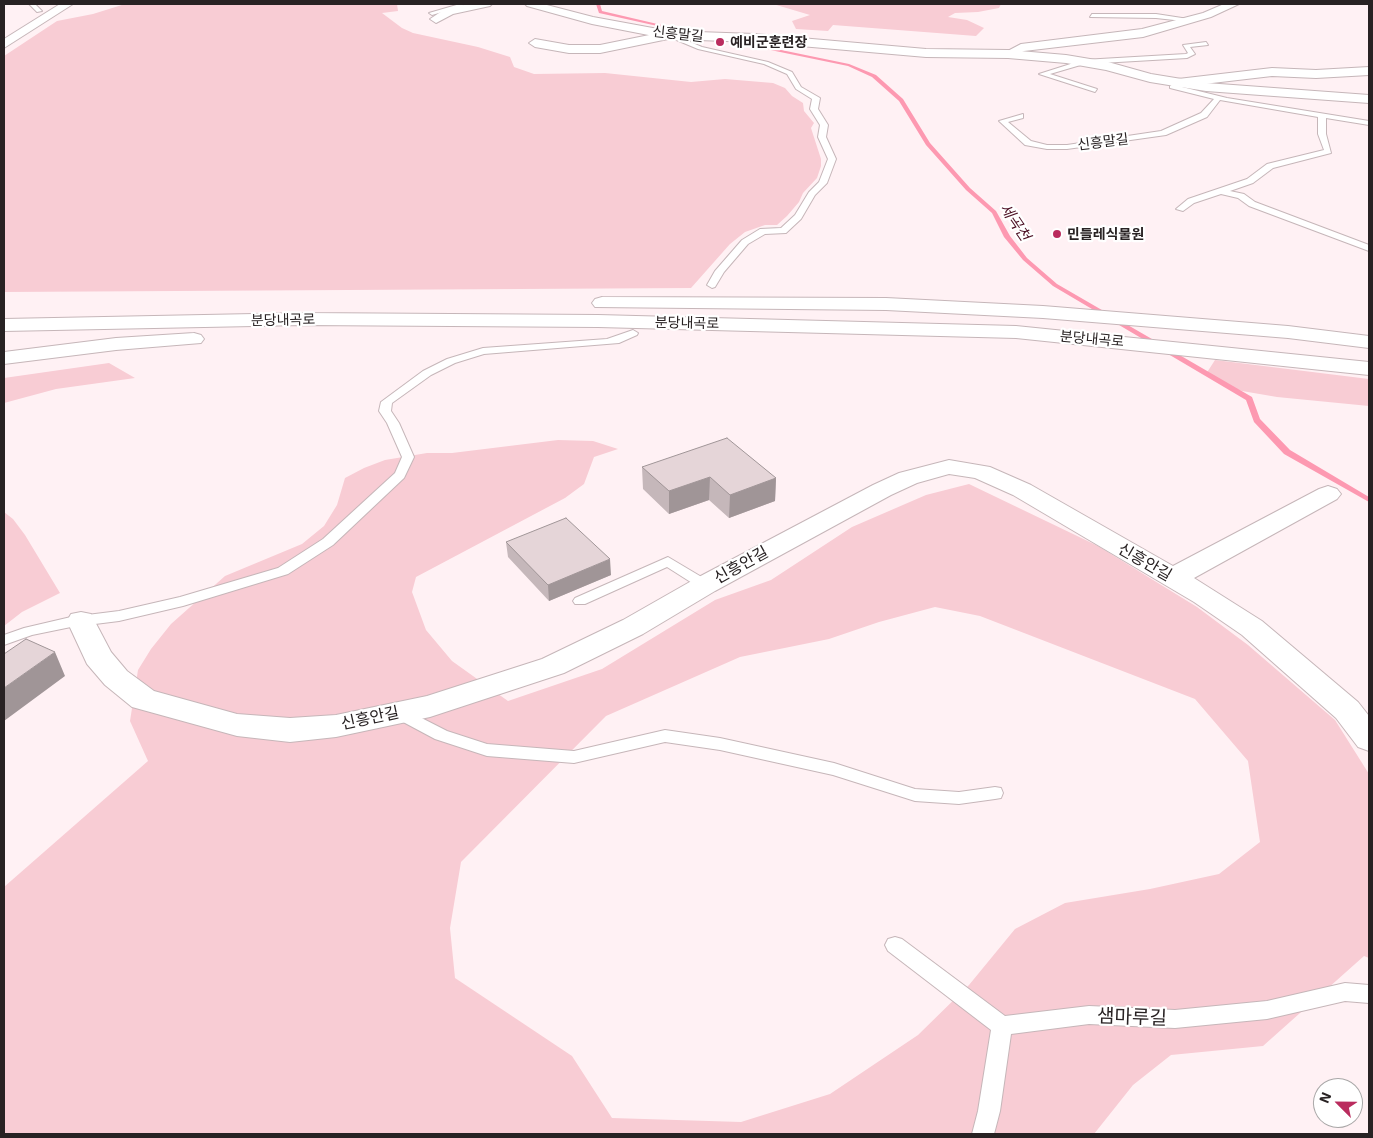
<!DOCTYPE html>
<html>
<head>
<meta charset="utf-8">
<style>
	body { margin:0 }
	#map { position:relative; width:1373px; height:1138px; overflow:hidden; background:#fff1f4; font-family:"Exo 2",sans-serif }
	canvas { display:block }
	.frame { position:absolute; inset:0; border:5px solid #282223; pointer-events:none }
	.north { position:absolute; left:1313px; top:1078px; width:50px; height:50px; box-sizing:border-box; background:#fff; border:1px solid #a9a7a7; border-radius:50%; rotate:293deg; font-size:14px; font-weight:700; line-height:20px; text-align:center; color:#282223 }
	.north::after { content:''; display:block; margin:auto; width:18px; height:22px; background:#ba2c5e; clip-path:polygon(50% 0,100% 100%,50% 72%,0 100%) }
</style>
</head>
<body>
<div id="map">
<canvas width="1373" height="1138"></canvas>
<div class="frame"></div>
<div class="north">N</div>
</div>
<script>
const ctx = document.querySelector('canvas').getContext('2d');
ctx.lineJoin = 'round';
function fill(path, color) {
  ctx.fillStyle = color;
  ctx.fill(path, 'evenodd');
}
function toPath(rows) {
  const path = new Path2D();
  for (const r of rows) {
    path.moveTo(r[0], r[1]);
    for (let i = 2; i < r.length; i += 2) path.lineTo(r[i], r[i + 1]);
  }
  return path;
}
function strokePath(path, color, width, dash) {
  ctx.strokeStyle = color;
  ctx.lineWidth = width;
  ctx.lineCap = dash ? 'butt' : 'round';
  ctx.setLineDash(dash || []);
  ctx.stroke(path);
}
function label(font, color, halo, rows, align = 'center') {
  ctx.font = font + ' "Exo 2","Noto Sans KR",sans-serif';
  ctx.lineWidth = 4.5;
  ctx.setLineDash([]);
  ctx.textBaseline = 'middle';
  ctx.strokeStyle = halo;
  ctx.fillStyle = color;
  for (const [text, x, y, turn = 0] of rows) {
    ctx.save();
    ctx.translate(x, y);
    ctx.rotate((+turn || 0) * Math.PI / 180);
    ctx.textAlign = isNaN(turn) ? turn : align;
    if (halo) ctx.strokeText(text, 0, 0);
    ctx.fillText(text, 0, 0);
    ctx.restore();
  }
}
const green = toPath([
	[125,4,397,4,398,11,382,13,402,28,413,33,478,47,510,57,514,67,534,74,605,73,691,82,725,79,773,83,785,88,792,96,803,103,804,111,814,123,811,128,821,159,821,166,817,178,803,193,799,202,787,216,777,225,765,225,745,232,730,244,691,288,4,292,4,56,57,21,93,14],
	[773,4,1001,4,999,8,978,12,955,13,948,17,967,20,984,28,976,36,833,25,828,31,796,29,792,21,810,15],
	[1215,360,1369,379,1369,406,1277,397,1242,391,1216,381,1206,374],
	[109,363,135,378,56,389,4,403,4,378],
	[558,440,593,441,618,449,594,457,584,484,565,498,416,577,412,592,426,630,452,661,508,701,602,669,715,600,771,580,852,527,926,495,969,484,1098,546,1197,607,1248,645,1335,720,1369,774,1369,958,1364,956,1263,1046,1171,1055,1133,1085,1094,1134,4,1134,4,887,148,761,130,721,138,670,151,649,171,624,225,576,302,544,324,526,337,505,345,478,364,468,385,460,427,453,452,453],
	[935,607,980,616,1195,699,1248,761,1260,842,1219,874,1150,889,1065,903,1015,929,969,985,918,1035,830,1094,741,1122,612,1118,572,1056,455,978,450,928,461,862,606,716,740,657,829,639,879,622],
	[4,512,13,519,25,535,60,593,22,612,4,626]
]);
const stream = toPath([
	[596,4,600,4,602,11,700,34,698,35,599,13,596,4],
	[723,38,849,64,876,75,903,99,930,143,970,188,996,211,1010,236,1027,258,1057,284,1252,397,1260,419,1290,450,1369,497,1369,502,1284,454,1254,422,1246,400,1053,286,1023,260,1004,237,992,213,966,190,926,145,899,101,872,77,848,66,722,40,723,38]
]);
const service = toPath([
	[29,4,35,4,42,11,37,12,29,4],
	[460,4,469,4,432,15,429,13,460,4],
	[1092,14,1156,14,1195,20,1192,22,1156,18,1090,17,1092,14],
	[669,33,702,47,768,62,792,72,801,87,820,98,818,109,828,125,826,137,836,159,827,183,815,195,801,219,786,233,765,234,748,244,724,272,715,287,712,288,707,285,715,271,742,240,760,229,781,228,795,215,809,192,819,182,828,159,818,137,820,125,810,109,812,99,796,89,787,74,764,64,698,49,667,36,669,33],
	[1206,42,1208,45,1190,47,1195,54,1187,58,1084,64,1050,74,1097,89,1095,92,1039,74,1083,60,1186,54,1188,53,1183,45,1206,42],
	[1178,81,1181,83,1178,86,1227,98,1369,121,1369,125,1326,118,1326,134,1331,153,1273,168,1253,183,1230,191,1244,194,1255,202,1369,245,1369,251,1249,206,1238,198,1221,194,1194,203,1183,211,1176,209,1188,199,1247,179,1267,164,1324,150,1318,134,1318,117,1220,100,1207,117,1166,135,1067,149,1047,149,1025,145,999,121,1023,114,1023,118,1008,122,1031,141,1047,145,1067,145,1161,131,1201,113,1214,99,1170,88,1170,86,1178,81],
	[633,330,638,333,637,335,619,343,484,354,455,363,431,375,392,403,391,411,399,423,414,457,404,478,333,545,288,574,183,606,119,621,71,627,32,635,4,645,4,635,24,628,71,617,119,611,180,597,278,568,323,539,395,473,402,457,387,423,379,411,381,402,423,371,447,359,483,348,607,339,633,330],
	[668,557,710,582,712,585,710,588,700,588,667,567,585,604,575,604,573,601,575,598,668,557],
	[398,706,447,731,487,744,574,751,665,730,720,738,834,763,915,789,959,792,995,787,1001,788,1003,793,1001,798,995,799,959,804,915,801,833,775,720,750,665,742,574,763,487,756,435,739,392,716,390,712,392,708,398,706],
	[895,937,902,939,1005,1016,1089,1006,1175,1010,1267,1001,1345,983,1369,985,1369,1003,1345,1001,1267,1019,1175,1028,1089,1024,1011,1034,1000,1111,994,1134,972,1134,978,1111,991,1030,888,951,885,945,888,939,895,937]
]);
const minor = toPath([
	[469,4,492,4,490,6,453,14,436,23,430,19,445,9,469,4],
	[1224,4,1239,4,1211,17,1143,37,1024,51,1008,58,1002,54,1021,44,1142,29,1203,13,1224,4],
	[669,31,673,32,675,35,673,38,600,53,569,53,535,47,529,43,535,39,569,45,600,45,669,31],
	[1369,67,1369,75,1316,78,1272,76,1178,87,1171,83,1178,79,1272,68,1316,70,1369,67],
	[949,460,990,467,1031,485,1173,566,1319,489,1328,486,1337,489,1341,494,1337,499,1194,578,1262,621,1358,702,1369,716,1369,751,1358,747,1336,718,1242,635,1194,602,1013,495,975,478,949,474,917,483,891,495,715,591,643,634,564,673,430,717,336,737,290,742,237,736,132,707,105,685,87,664,67,621,71,614,81,612,91,614,111,652,127,671,154,691,237,714,290,718,336,715,427,696,542,659,623,620,695,579,873,485,899,473,949,460]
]);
const tertiary = toPath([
	[525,4,543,4,593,17,669,31,755,34,926,49,1008,50,1066,55,1108,62,1151,74,1206,83,1369,95,1369,103,1206,91,1150,82,1106,70,1066,63,1008,58,926,57,755,42,669,39,592,24,527,6,525,4]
]);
const trunk = toPath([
	[60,4,73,4,4,48,4,39,60,4],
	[602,297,886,298,1043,306,1288,326,1369,336,1369,348,1288,338,1043,318,886,310,595,307,592,303,595,299,602,297],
	[304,313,598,315,1016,326,1369,362,1369,375,1016,338,598,327,304,325,4,331,4,319,304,313],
	[194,333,201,335,204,339,201,343,116,350,4,364,4,352,116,338,194,333]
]);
const wall = toPath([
	[642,467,776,478,775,501,729,518,709,500,669,514,643,489],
	[506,542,611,575,549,601,508,557]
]);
const shadedWall = toPath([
	[710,477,709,500,669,514,669,491],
	[776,478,775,501,729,518,730,495],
	[610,559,611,575,549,601,548,585],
	[55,652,65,676,4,721,4,688]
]);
const building = toPath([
	[727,438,776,478,730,495,710,477,669,491,642,467,727,438],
	[566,518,610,559,548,585,506,542,566,518],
	[26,639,55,652,4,688,4,654,26,639]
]);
const markers = [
	[720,42,5,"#ba2c5e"],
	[1057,234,5,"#ba2c5e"]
];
const farStreetnames = [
	["신흥말길",678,34,6],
	["신흥말길",1103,142,-7],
	["분당내곡로",283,320,-1],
	["분당내곡로",687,323,1],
	["분당내곡로",1092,339,5]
];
const farPoinames = [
	["예비군훈련장",730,42],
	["민들레식물원",1067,234]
];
const farWaternames = [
	["세곡천",1015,222,56]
];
const streetNames = [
	["신흥안길",1145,562,30],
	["신흥안길",741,565,-29],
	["신흥안길",370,718,-12]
];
const nearStreetnames = [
	["샘마루길",1132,1017,2]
];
fill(green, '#f8ccd4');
fill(stream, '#fd99b1');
strokePath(service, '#c6b6b9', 2);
strokePath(minor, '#c6b6b9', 2);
strokePath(tertiary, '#c6b6b9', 2);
strokePath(trunk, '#c6b6b9', 2);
fill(service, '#fff');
fill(minor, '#fff');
fill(tertiary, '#fff');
fill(trunk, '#fff');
fill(wall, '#c5b7ba');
fill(shadedWall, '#a09597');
fill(building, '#e5d5d8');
strokePath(building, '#a09597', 1);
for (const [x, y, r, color] of markers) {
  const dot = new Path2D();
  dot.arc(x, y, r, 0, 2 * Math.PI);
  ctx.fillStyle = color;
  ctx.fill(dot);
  strokePath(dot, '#fff', 2);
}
label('14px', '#282223', '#fff', farStreetnames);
label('bold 14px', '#282223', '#fff', farPoinames, 'left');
label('italic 15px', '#4c1024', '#fff', farWaternames);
label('16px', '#282223', '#fff', streetNames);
label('19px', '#282223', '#fff', nearStreetnames);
</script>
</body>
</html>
